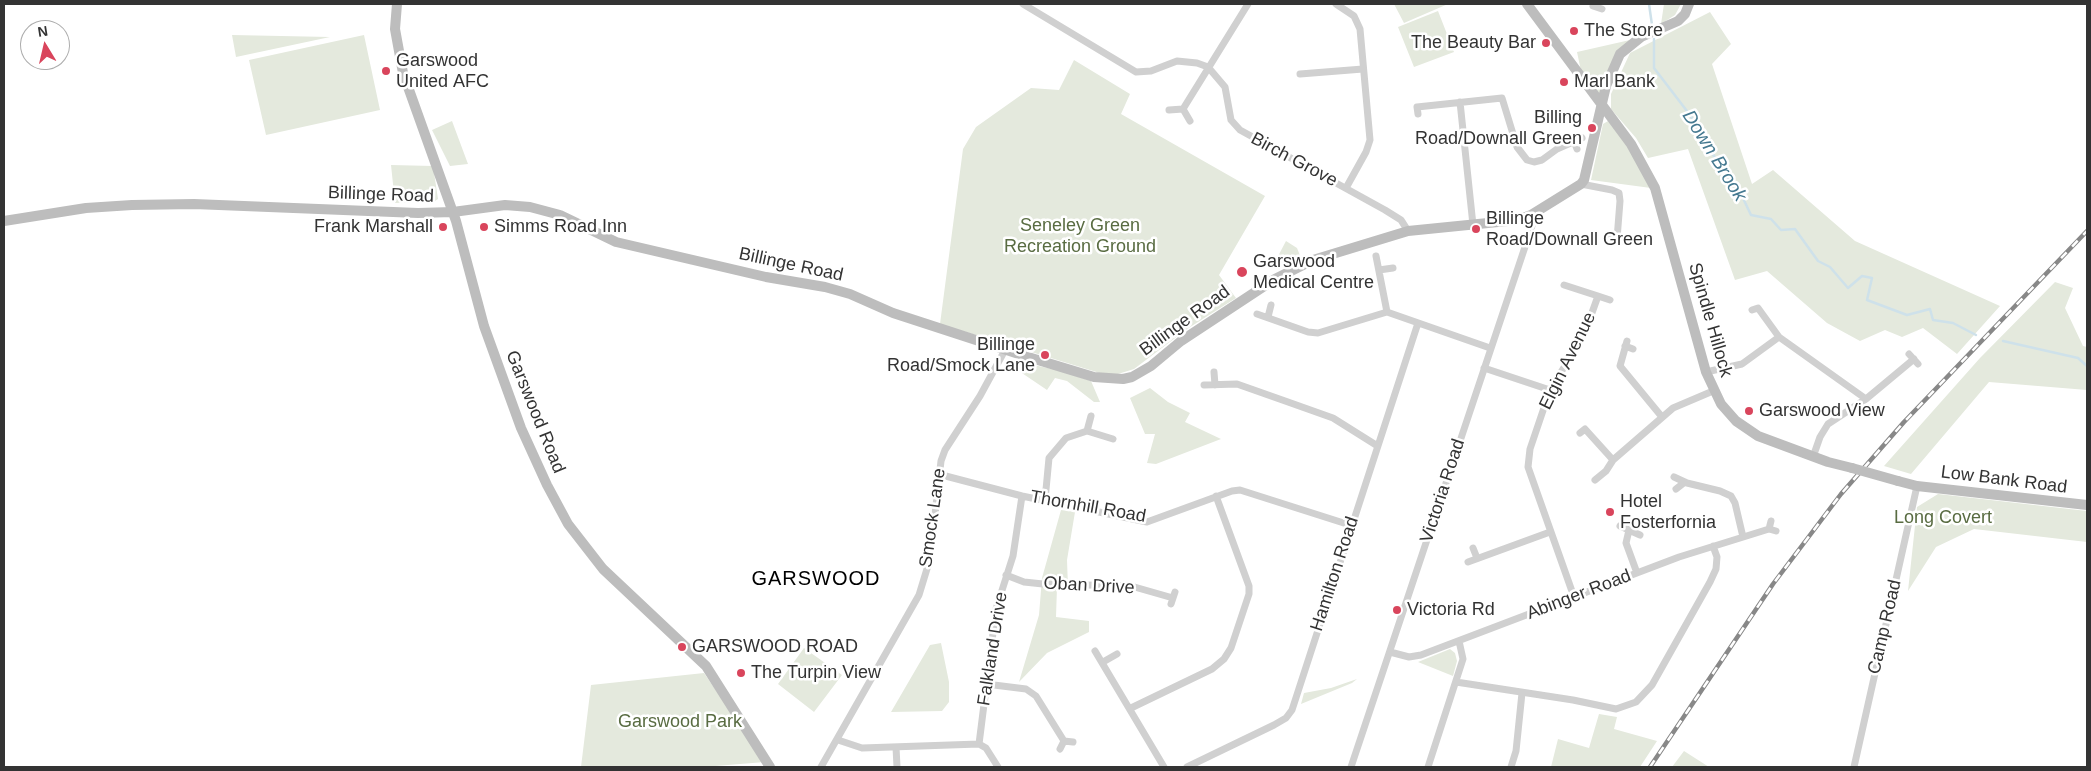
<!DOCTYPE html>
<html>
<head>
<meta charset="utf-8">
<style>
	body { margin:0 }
	#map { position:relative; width:2091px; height:771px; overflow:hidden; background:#fff; font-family:Helvetica,sans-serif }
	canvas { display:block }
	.frame { position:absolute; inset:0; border:5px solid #333; pointer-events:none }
	.north { position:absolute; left:20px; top:20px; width:50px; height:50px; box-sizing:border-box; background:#fff; border:1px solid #adadad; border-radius:50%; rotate:351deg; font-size:14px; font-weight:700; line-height:20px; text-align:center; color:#333 }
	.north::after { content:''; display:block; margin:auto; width:18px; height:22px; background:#d9455c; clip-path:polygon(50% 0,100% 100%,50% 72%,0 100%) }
</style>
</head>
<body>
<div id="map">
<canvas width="2091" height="771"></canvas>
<div class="frame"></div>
<div class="north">N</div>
</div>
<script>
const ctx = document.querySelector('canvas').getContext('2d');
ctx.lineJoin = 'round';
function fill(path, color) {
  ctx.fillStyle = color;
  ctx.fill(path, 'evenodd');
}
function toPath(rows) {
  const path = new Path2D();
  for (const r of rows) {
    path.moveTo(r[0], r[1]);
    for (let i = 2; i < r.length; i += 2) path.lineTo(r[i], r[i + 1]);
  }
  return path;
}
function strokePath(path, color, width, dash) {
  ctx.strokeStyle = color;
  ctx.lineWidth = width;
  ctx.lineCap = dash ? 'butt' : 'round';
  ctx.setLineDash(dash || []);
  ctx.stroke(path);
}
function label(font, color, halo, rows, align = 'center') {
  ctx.font = font + ' Helvetica,sans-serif';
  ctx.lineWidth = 5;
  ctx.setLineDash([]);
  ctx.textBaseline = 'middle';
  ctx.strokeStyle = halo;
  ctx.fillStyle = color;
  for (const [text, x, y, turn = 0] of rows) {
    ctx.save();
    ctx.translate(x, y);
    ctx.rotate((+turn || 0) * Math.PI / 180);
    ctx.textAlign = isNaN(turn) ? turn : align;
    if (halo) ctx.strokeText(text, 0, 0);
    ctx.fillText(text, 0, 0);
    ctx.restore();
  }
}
const green = toPath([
	[1394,4,1448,4,1404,23],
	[1664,4,1681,4,1675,15,1661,24],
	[1438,11,1454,52,1414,67,1398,27],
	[1710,12,1731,44,1712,64,1752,184,1773,170,1855,241,2000,306,1957,354,1923,328,1902,337,1885,330,1860,341,1827,323,1767,271,1735,280,1688,149,1648,158,1636,138,1611,109,1611,94,1630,53],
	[232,35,330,37,236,57],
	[364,35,380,110,266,135,249,60],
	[1630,40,1618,52,1599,96,1581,71,1577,52],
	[1074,60,1130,94,1121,114,1265,196,1219,275,1236,298,1187,329,1134,369,1118,374,1103,374,940,324,963,149,976,127,1031,88,1059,90],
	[452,121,468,164,450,166,432,130],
	[1608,121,1623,139,1651,188,1591,180,1603,124],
	[391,165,433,166,438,199,435,201,395,203],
	[1286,241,1297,248,1301,258,1286,266,1276,260],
	[2055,282,2073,288,2065,308,2083,346,2087,347,2087,390,1989,382,1911,474,1884,466,1980,358],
	[1015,361,1057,370,1091,381,1100,402,1094,402,1067,381,1055,378,1047,390,1013,367],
	[1150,388,1168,402,1190,413,1185,422,1221,439,1156,464,1147,463,1155,434,1145,434,1130,398],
	[1938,494,2087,511,2087,542,1974,529,1936,547,1908,591,1917,507],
	[1061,510,1075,512,1067,560,1068,587,1057,587,1056,617,1089,621,1089,632,1047,653,1019,682,1039,615,1042,578],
	[941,643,949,682,949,702,942,711,891,712,930,645],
	[804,648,842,675,814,712,778,684],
	[1450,649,1455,653,1457,661,1453,676,1418,662],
	[704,673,765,762,703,767,581,767,591,685],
	[1357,679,1352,683,1301,704,1304,693,1331,688],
	[1599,714,1617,717,1614,729,1657,741,1640,767,1551,767,1558,739,1589,748],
	[1684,751,1709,767,1672,767]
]);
const stream = toPath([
	[1649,4,1652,25],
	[1654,39,1654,68,1690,115,1721,168,1741,194,1751,215,1771,219,1781,230,1795,229,1818,261,1830,267,1848,288,1862,276,1872,278,1867,300,1907,315,1930,309,1933,320,1953,323,1976,335],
	[2003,341,2078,358,2087,366]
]);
const street = toPath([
	[1023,4,1136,72,1151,71,1177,61,1197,63,1208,67,1225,87,1231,120,1240,130,1385,210,1401,220,1408,231],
	[1336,4,1354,16,1360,29,1370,140,1366,152,1346,188],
	[1593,6,1602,9],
	[1300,74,1363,69],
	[1460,102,1473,225],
	[1183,109,1248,4],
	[1169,110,1183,109,1190,121],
	[1418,114,1417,107,1502,98,1517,147,1527,160,1534,162,1542,160,1557,149,1582,138],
	[1574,141,1577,149],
	[1581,184,1612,190,1619,193,1620,201,1617,239],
	[1608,238,1625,241],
	[1376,256,1387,312],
	[1379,270,1393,268],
	[1564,285,1598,296,1584,335,1550,390,1530,449,1528,467,1574,597],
	[1598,296,1610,300],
	[1752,310,1758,308,1779,337,1866,399],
	[1257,314,1308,332,1318,333,1387,312,1490,348],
	[1268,317,1271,305],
	[1627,341,1620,366,1662,417],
	[1625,346,1633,349],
	[1909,354,1918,364],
	[1484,368,1550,390],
	[1214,372,1215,385],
	[1706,372,1742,364,1779,337],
	[1204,385,1237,384,1288,402,1333,418,1376,445],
	[1087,431,1091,416],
	[1580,433,1585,429,1613,460],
	[1813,457,1820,437,1828,424,1866,399,1914,359],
	[938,474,1022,496,1147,522,1232,491,1240,490,1350,525],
	[1674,477,1687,483,1720,491,1731,496,1735,503,1743,537],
	[1595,480,1606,471,1613,460,1673,408,1713,391],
	[1676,489,1685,482],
	[1045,500,1049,458,1066,438,1087,431,1113,439],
	[1771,521,1769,529,1776,531],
	[1620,526,1640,535],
	[1629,530,1626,543,1637,573],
	[1473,548,1477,558],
	[1468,562,1550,532],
	[1006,575,1024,582,1043,584,1131,586,1173,598],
	[1171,604,1175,592],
	[1095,651,1164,767],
	[1390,652,1409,657,1421,655,1679,557,1769,529],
	[1103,662,1117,654],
	[1456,682,1573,700,1616,709,1636,702,1652,685,1710,582,1716,569,1717,557,1713,546],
	[986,684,1026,689,1036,696,1064,741],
	[1131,708,1212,669,1224,659,1231,648,1249,594,1249,586,1216,496],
	[838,740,862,748,979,744,986,748,998,767],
	[979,744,996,609,1013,556,1022,496],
	[896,747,897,767],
	[1060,749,1064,741,1073,742],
	[821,767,919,595,930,559,941,461,945,450,980,396,1005,350],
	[1187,767,1274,725,1286,718,1292,710,1418,323],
	[1351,767,1532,226,1531,215],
	[1428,767,1463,659,1459,641],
	[1511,767,1516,751,1522,693],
	[1854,767,1917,486]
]);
const secondary = toPath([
	[397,4,395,29,403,73,456,221,484,326,521,428,547,485,568,524,603,569,706,666,770,767],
	[1527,4,1631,144,1655,188,1706,372,1721,404,1736,421,1758,436,1828,462,1852,468],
	[4,221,86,208,132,205,194,204,418,213,453,212,505,205,530,207,560,215,616,242,766,277,825,287,850,294,893,313,1028,357,1094,377,1123,379,1132,377,1151,366,1181,341,1275,279,1313,260,1408,231,1518,220,1531,215,1581,184,1584,180,1606,86,1620,54,1641,37,1678,21,1685,14,1689,4],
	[1898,481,1917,486,2087,505]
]);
const rail = toPath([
	[1650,767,1773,584,1841,494,1904,422,2087,231]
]);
const secondaryBridge = toPath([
	[1852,468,1898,481]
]);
const markers = [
	[1574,31,5,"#d9455c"],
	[1546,43,5,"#d9455c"],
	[386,71,5,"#d9455c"],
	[1564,82,5,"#d9455c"],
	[1592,128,5,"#d9455c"],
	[443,227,5,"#d9455c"],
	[484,227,5,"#d9455c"],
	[1476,229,5,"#d9455c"],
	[1242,272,6,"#d9455c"],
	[1045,355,5,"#d9455c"],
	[1749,411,5,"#d9455c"],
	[1610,512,5,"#d9455c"],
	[1397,610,5,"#d9455c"],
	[682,647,5,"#d9455c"],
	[741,673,5,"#d9455c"]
];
const poiNames = [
	["The Store",1584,31],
	["The Beauty Bar",1536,43,"right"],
	["Garswood",396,61],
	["United AFC",396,82],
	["Marl Bank",1574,82],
	["Billing",1582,118,"right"],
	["Road/Downall Green",1582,139,"right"],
	["Billinge",1486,219],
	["Road/Downall Green",1486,240],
	["Frank Marshall",433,227,"right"],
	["Simms Road Inn",494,227],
	["Garswood",1253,262],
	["Medical Centre",1253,283],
	["Billinge",1035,345,"right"],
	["Road/Smock Lane",1035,366,"right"],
	["Garswood View",1759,411],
	["Hotel",1620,502],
	["Fosterfornia",1620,523],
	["Victoria Rd",1407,610],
	["GARSWOOD ROAD",692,647],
	["The Turpin View",751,673]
];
const streetNames = [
	["Birch Grove",1294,160,28],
	["Billinge Road",381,195,2],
	["Billinge Road",791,265,12],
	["Spindle Hillock",1710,320,74],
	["Billinge Road",1185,321,-36],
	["Elgin Avenue",1568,361,-64],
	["Garswood Road",535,412,68],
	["Low Bank Road",2004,480,7],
	["Victoria Road",1443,491,-72],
	["Thornhill Road",1088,507,10],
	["Smock Lane",933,518,-82],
	["Hamilton Road",1335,574,-72],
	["Oban Drive",1089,586,3],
	["Abinger Road",1579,595,-21],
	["Camp Road",1885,627,-77],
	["Falkland Drive",993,649,-81]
];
const parkNames = [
	["Seneley Green",1080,226],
	["Recreation Ground",1080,247],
	["Long Covert",1943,518],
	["Garswood Park",680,722]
];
const waterNames = [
	["Down Brook",1714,156,58]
];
const quarterNames = [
	["GARSWOOD",816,579]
];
fill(green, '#e4e9dd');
strokePath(stream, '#cee1ea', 2.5);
strokePath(street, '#d0d0d0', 7);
strokePath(secondary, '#bdbdbd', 10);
strokePath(rail, '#888', 4.5);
strokePath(rail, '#fff', 2.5, [8]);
strokePath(secondaryBridge, '#bdbdbd', 10);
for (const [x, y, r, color] of markers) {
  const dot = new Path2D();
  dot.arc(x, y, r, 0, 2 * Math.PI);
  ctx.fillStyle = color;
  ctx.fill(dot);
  strokePath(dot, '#fff', 2);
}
label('18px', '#333', '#fff', poiNames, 'left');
label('18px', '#333', '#fff', streetNames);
label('18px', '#596c42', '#fff', parkNames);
label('italic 19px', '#457990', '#fff', waterNames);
ctx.letterSpacing = '1px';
label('20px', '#000', '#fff', quarterNames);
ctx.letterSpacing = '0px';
</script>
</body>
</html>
